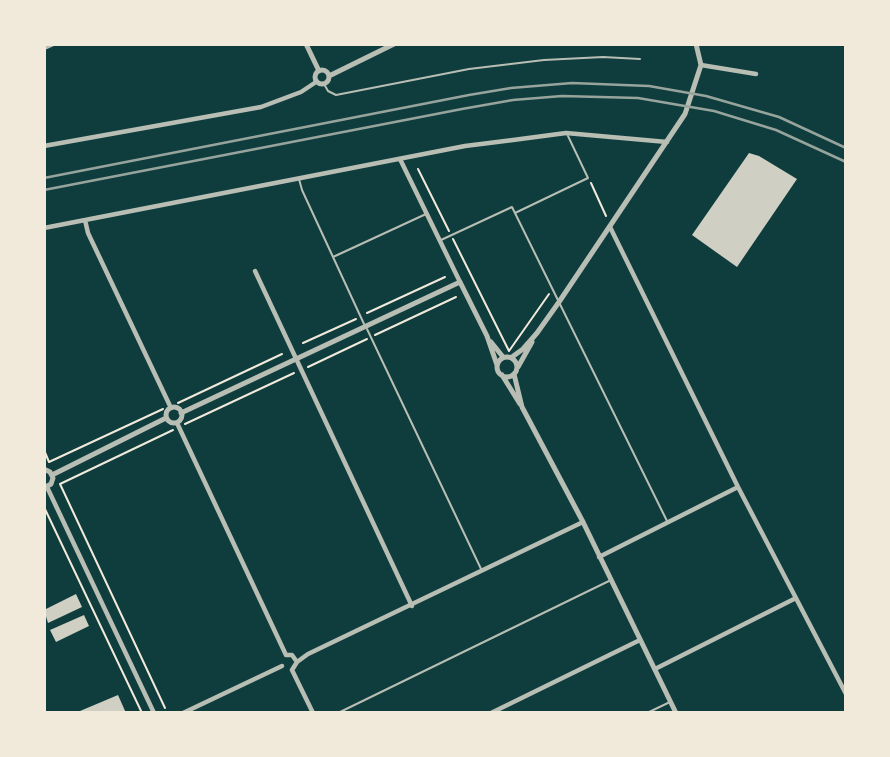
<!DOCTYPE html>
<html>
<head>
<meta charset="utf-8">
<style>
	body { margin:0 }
	#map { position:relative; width:890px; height:757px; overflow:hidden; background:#0f3d3e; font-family:"DejaVu Sans",sans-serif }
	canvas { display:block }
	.frame { position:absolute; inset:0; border:46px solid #f1e9da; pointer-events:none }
</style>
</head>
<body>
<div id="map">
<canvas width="890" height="757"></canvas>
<div class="frame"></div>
</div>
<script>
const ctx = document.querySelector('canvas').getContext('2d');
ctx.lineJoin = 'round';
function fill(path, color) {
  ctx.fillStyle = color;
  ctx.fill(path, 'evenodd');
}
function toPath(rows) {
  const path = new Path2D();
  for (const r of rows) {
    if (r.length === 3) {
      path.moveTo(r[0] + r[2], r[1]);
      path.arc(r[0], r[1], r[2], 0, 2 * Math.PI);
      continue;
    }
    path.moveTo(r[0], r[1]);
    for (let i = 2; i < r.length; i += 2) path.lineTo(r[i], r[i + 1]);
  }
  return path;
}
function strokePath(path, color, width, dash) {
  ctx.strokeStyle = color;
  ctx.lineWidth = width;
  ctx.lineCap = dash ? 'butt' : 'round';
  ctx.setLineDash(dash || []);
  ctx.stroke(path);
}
const building = toPath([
	[749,153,759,156,797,179,737,267,692,235],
	[76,594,82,607,48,623,44,610],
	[84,615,89,626,56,642,50,630],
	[118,695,126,713,107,711,81,713,80,711]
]);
const path = toPath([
	[418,169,449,231],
	[591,183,606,216],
	[453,239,509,351,549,294],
	[367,313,445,277],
	[375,335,456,297],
	[303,343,356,319],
	[308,367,367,339],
	[178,403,282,354],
	[185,424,294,373],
	[44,450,49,462,163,409],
	[44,507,142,713],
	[165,708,60,484,173,430]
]);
const service = toPath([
	[324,84,328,91,336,95,469,69,544,60,603,57,640,59],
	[299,179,302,190,364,324],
	[515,213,588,178,568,136],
	[441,240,512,207,667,521],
	[333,257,426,214],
	[367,329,482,571],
	[338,713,611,580],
	[647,713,670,702]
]);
const minor = toPath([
	[44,48,53,44],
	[701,65,756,74],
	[44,146,261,107,301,92,316,82],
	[400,159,460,282],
	[85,220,88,233,171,408],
	[610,227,738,487,846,694],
	[44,228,465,146,513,140,566,133,667,142],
	[255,271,412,606],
	[177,423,286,655],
	[47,487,154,713],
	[599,557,738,487],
	[286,655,292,655,297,662],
	[655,669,796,598],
	[292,670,297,662,308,654,583,522],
	[292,670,313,713],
	[183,713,282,666],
	[491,713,640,640]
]);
const tertiary = toPath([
	[306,44,319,71],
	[322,77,7],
	[329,76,394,44],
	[491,342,503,357],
	[507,367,10],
	[512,357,523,349,537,333,559,302,685,114,701,65,696,44],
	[518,367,532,342],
	[514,374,522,407,583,522,676,713],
	[502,375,520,404],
	[174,415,8],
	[181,413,460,282,487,336,497,365],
	[44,469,50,472,53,478,51,484,44,488],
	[52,475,166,418]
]);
const rail = toPath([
	[44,178,469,95,511,88,572,83,649,86,706,96,779,117,846,148],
	[44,190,462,109,513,100,562,96,638,98,714,111,776,130,846,162]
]);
fill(building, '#cfcfc3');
strokePath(path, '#f1e9da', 2);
strokePath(service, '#b8beb3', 2);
strokePath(minor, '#b8beb3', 4.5);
strokePath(tertiary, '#b8beb3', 5);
strokePath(rail, '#97a49c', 2.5);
</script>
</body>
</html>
